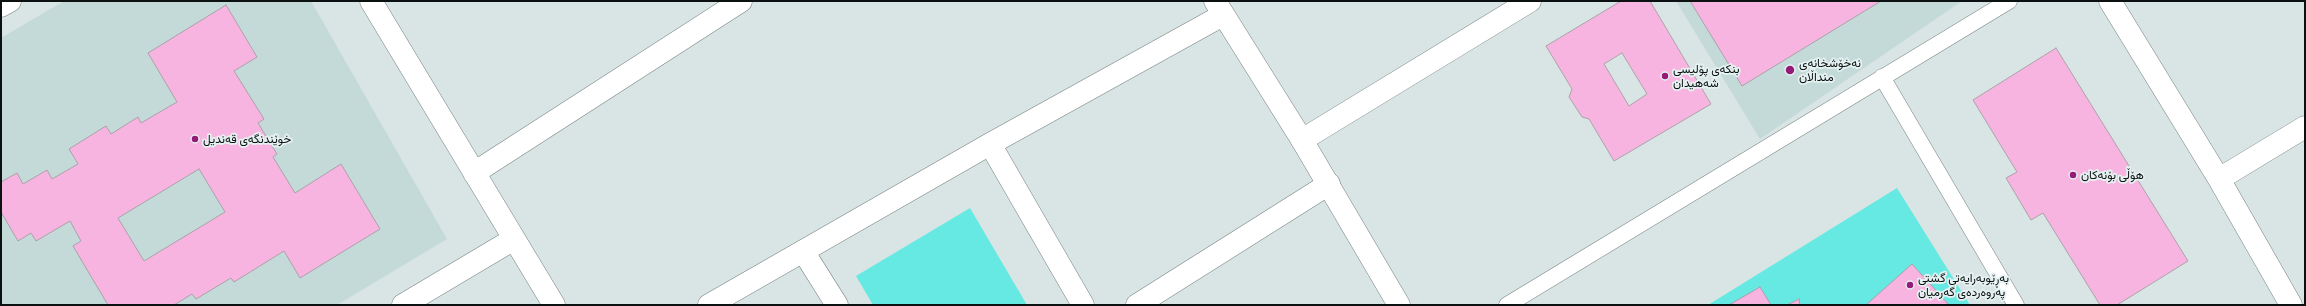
<!DOCTYPE html>
<html>
<head>
<meta charset="utf-8">
<style>
	body { margin:0 }
	#map { position:relative; width:2306px; height:306px; overflow:hidden; background:#d8e5e4; font-family:Cabin,sans-serif }
	canvas { display:block }
	.frame { position:absolute; inset:0; border:2px solid #0b1010; pointer-events:none }
</style>
</head>
<body>
<div id="map">
<canvas width="2306" height="306"></canvas>
<div class="frame"></div>
</div>
<script>
const ctx = document.querySelector('canvas').getContext('2d');
ctx.lineJoin = 'round';
function fill(path, color) {
  ctx.fillStyle = color;
  ctx.fill(path, 'evenodd');
}
function toPath(rows) {
  const path = new Path2D();
  for (const r of rows) {
    path.moveTo(r[0], r[1]);
    for (let i = 2; i < r.length; i += 2) path.lineTo(r[i], r[i + 1]);
  }
  return path;
}
function strokePath(path, color, width, dash) {
  ctx.strokeStyle = color;
  ctx.lineWidth = width;
  ctx.lineCap = dash ? 'butt' : 'round';
  ctx.setLineDash(dash || []);
  ctx.stroke(path);
}
function label(font, color, halo, rows, align = 'center') {
  ctx.font = font + ' Cabin,Vazirmatn,sans-serif';
  ctx.lineWidth = 3.5;
  ctx.setLineDash([]);
  ctx.textBaseline = 'middle';
  ctx.strokeStyle = halo;
  ctx.fillStyle = color;
  for (const [text, x, y, turn = 0] of rows) {
    ctx.save();
    ctx.translate(x, y);
    ctx.rotate((+turn || 0) * Math.PI / 180);
    ctx.textAlign = isNaN(turn) ? turn : align;
    if (halo) ctx.strokeText(text, 0, 0);
    ctx.fillText(text, 0, 0);
    ctx.restore();
  }
}
const built = toPath([
	[64,1,311,1,447,239,337,305,1,305,1,38],
	[1676,1,1962,1,1760,139]
]);
const green = toPath([
	[1897,188,1970,305,1708,305],
	[970,208,1027,305,873,305,856,276]
]);
const building = toPath([
	[1621,1,1650,1,1711,104,1614,161,1589,119,1582,117,1569,97,1572,89,1546,46,1621,1],
	[1622,53,1647,94,1629,106,1604,64,1622,53],
	[1690,1,1881,1,1742,86,1690,1],
	[226,5,257,57,234,71,264,119,258,123,277,154,273,157,295,193,341,164,380,229,300,278,284,251,234,282,231,278,196,299,192,294,174,305,108,305,73,246,81,241,70,221,36,241,31,233,18,241,1,212,1,182,17,173,23,184,47,170,52,179,78,164,69,149,106,126,111,134,138,117,141,123,177,102,148,53,226,5],
	[199,169,225,212,144,261,118,218,199,169],
	[2056,48,2188,261,2117,305,2100,305,2043,213,2031,220,2006,178,2017,172,1973,100,2056,48],
	[1912,264,1949,305,1866,305,1912,264],
	[1760,287,1771,305,1729,305,1760,287],
	[1799,299,1800,305,1787,305,1799,299]
]);
const service = toPath([
	[1882,77,2016,305],
	[1507,305,2009,1]
]);
const minor = toPath([
	[371,1,554,305],
	[2110,1,2219,179,2291,305],
	[1,6,10,1],
	[1302,140,1530,1],
	[990,144,1083,305],
	[474,173,741,1],
	[2219,179,2305,127],
	[803,251,837,305],
	[403,305,514,239],
	[709,305,990,144,1223,15],
	[1137,305,1329,184]
]);
const tertiary = toPath([
	[1215,1,1302,140,1399,305]
]);
const markers = [
	[1790,70,5,"#941b77"],
	[1665,76,4,"#941b77"],
	[195,139,4,"#941b77"],
	[2073,175,4,"#941b77"],
	[1910,285,4,"#941b77"]
];
const poiNames = [
	["نەخۆشخانەی",1799,63],
	["منداڵان",1799,77],
	["بنکەی پۆلیسی",1673,69],
	["شەهیدان",1673,83],
	["خوێندنگەی قەندیل",203,139],
	["هۆڵی بۆنەکان",2081,175],
	["بەڕێوبەرایەتی گشتی",1918,278],
	["پەروەردەی گەرمیان",1918,292]
];
fill(built, '#c4dad8');
fill(green, '#66e9e2');
fill(building, '#f8b4e0');
strokePath(building, '#aba2a8', 1);
strokePath(service, '#788483', 17);
strokePath(minor, '#788483', 23);
strokePath(tertiary, '#788483', 23);
strokePath(service, '#fff', 16);
strokePath(minor, '#fff', 22);
strokePath(tertiary, '#fff', 22);
for (const [x, y, r, color] of markers) {
  const dot = new Path2D();
  dot.arc(x, y, r, 0, 2 * Math.PI);
  ctx.fillStyle = color;
  ctx.fill(dot);
  strokePath(dot, '#e5f2f1', 1.5);
}
label('12px', '#0b1010', '#e5f2f1', poiNames, 'left');
</script>
</body>
</html>
